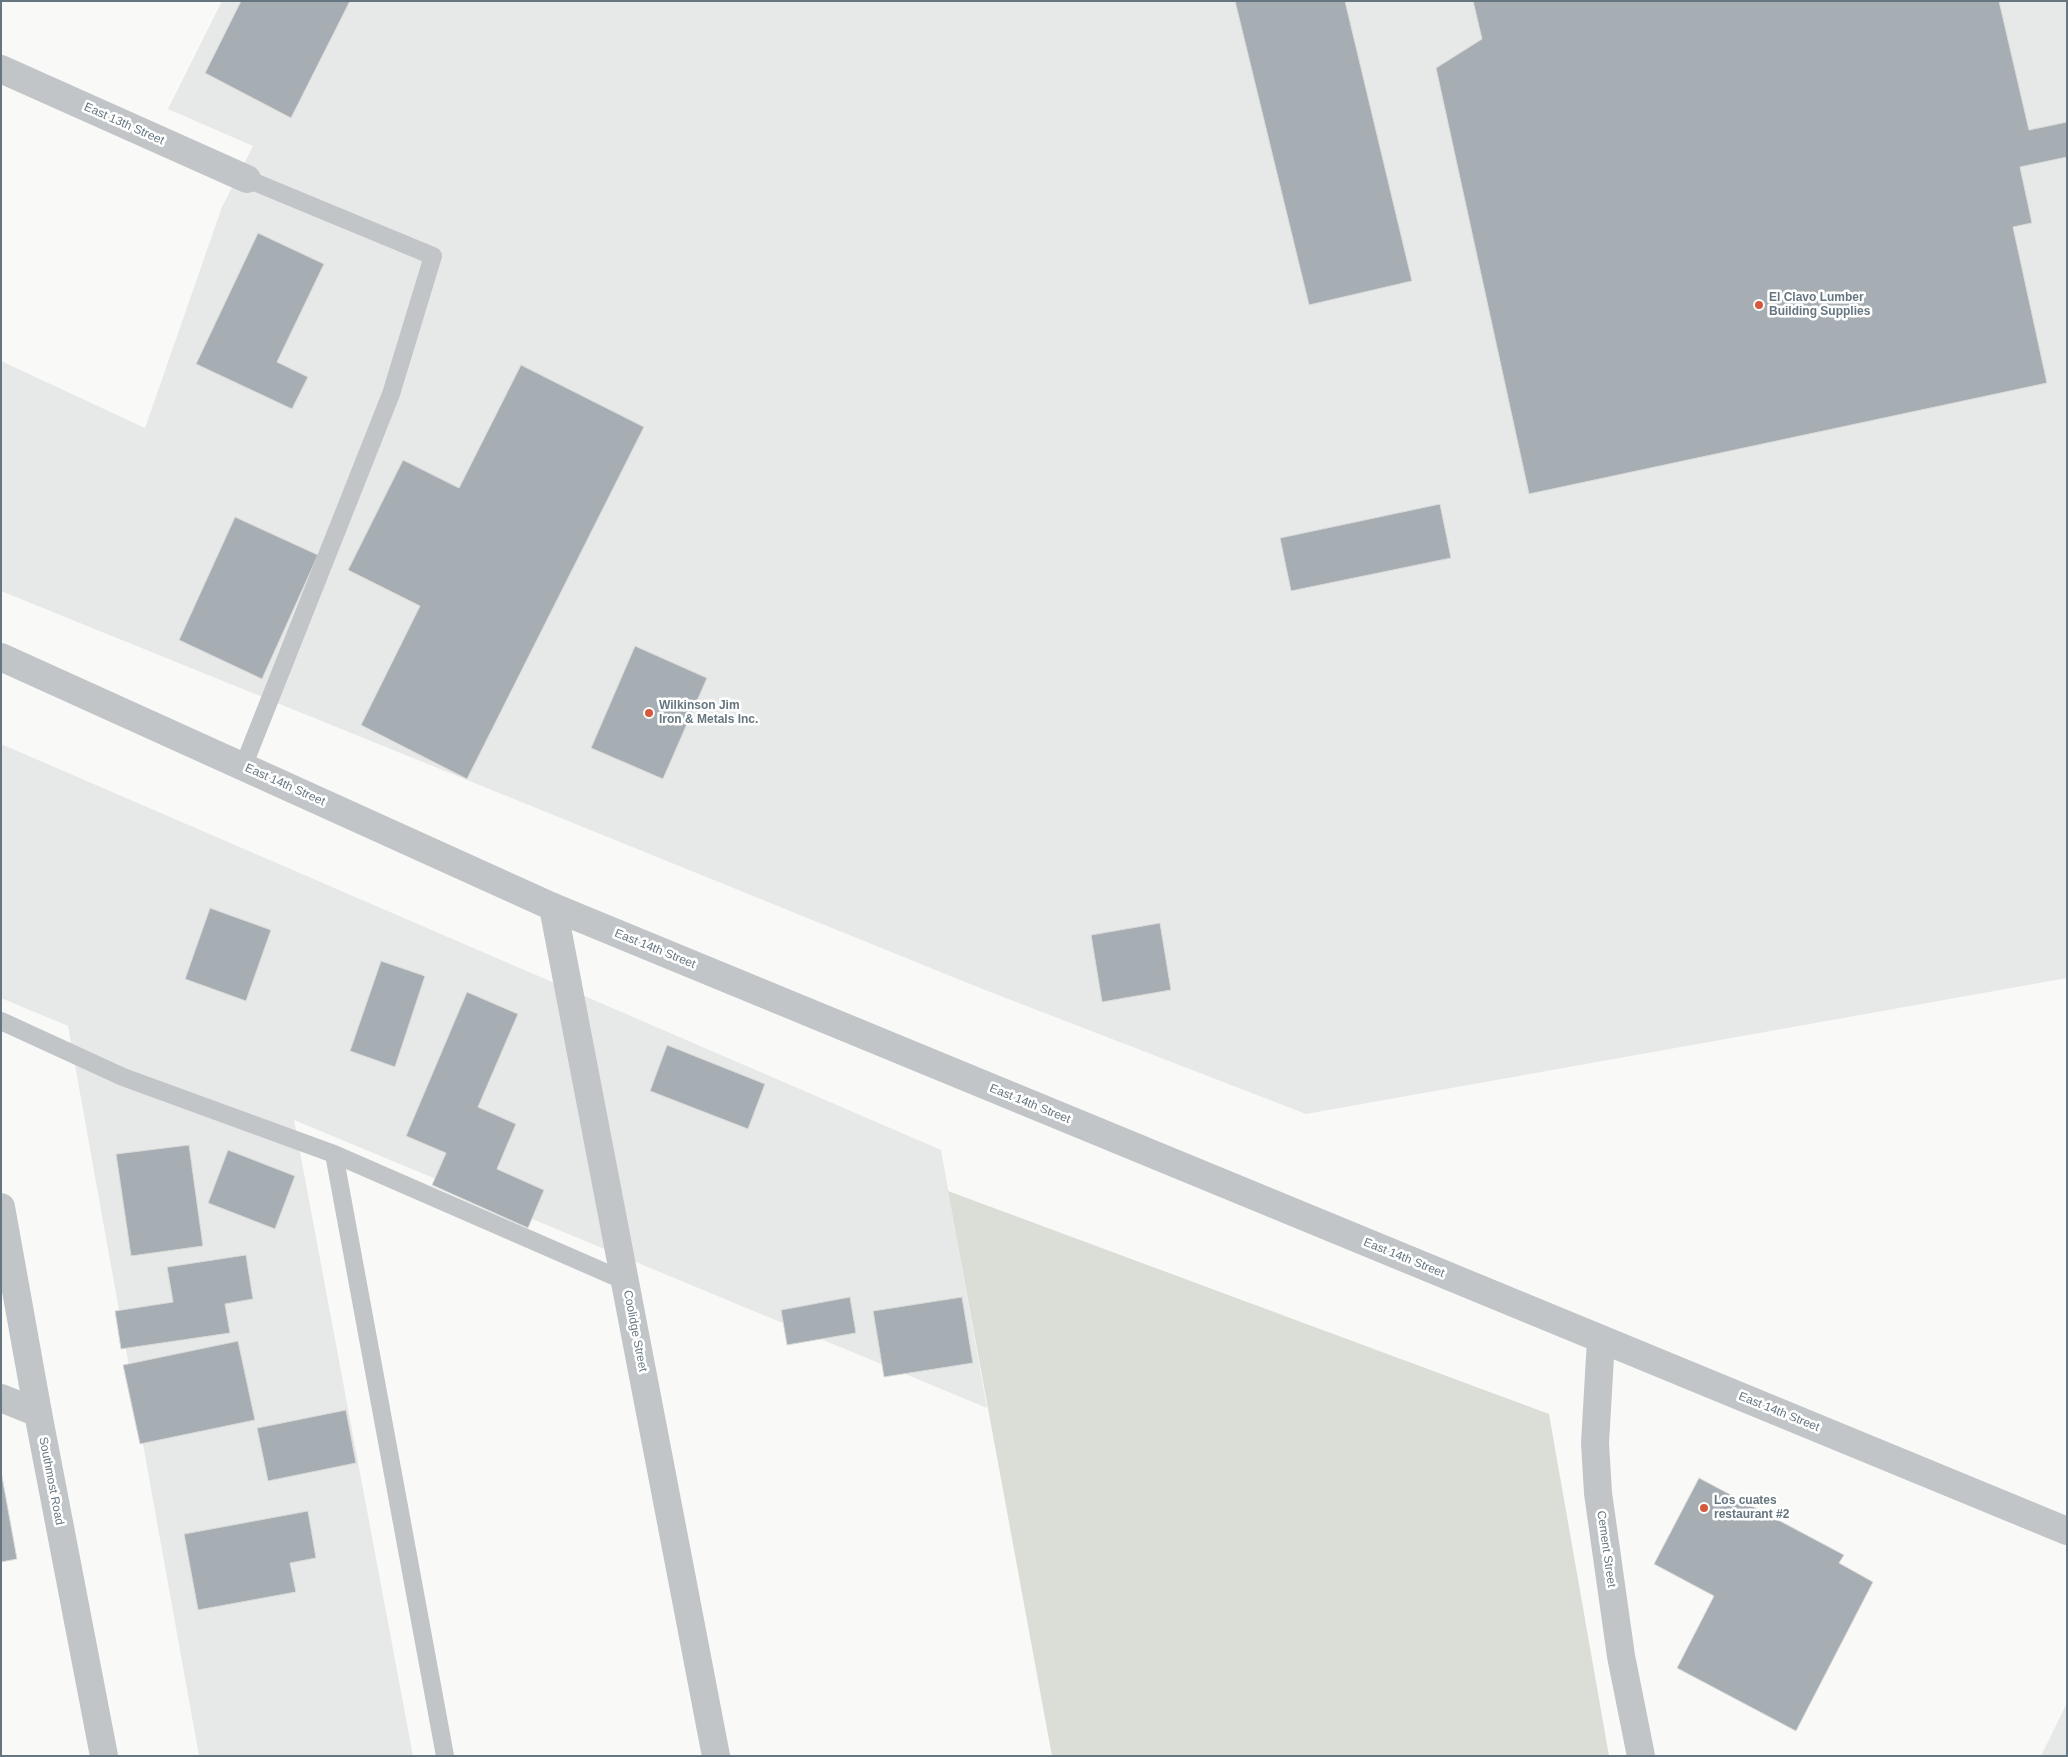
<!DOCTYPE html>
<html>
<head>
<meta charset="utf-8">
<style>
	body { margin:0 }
	#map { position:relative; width:2068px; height:1757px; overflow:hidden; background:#f9f9f7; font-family:Helvetica,sans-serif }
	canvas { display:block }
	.frame { position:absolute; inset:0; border:2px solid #667680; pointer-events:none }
</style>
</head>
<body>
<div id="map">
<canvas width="2068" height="1757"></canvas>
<div class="frame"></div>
</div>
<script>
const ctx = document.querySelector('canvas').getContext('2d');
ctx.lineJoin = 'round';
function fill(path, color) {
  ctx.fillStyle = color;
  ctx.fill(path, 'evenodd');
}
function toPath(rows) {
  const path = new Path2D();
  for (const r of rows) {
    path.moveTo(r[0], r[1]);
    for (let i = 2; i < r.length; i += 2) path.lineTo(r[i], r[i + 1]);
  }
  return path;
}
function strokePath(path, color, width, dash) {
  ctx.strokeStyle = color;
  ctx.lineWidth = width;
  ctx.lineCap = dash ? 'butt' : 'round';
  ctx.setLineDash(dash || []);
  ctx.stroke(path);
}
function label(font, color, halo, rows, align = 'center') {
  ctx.font = font + ' Helvetica,sans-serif';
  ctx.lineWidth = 5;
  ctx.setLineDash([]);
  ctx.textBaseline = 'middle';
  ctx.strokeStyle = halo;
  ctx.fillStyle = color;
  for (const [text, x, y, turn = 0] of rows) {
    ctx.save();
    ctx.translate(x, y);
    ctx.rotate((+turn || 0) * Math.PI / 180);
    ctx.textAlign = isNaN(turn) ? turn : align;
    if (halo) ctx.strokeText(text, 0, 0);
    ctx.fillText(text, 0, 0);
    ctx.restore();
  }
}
const built = toPath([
	[222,1,2067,1,2067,978,1306,1114,980,988,1,591,1,361,145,428,222,207,253,146,168,109],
	[1,744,941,1150,987,1408,294,1120,413,1756,199,1756,68,1026,1,998],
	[2067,1703,2067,1756,2041,1756]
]);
const green = toPath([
	[948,1191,1549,1414,1609,1756,1052,1756]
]);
const building = toPath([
	[241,1,350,1,291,118,205,73,241,1],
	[1235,1,1345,1,1412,281,1309,305,1235,1],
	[1473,1,1999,1,2029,130,2067,122,2067,157,2020,167,2032,223,2013,227,2047,383,1529,494,1436,68,1482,39,1473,1],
	[258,233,324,264,277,362,308,377,292,409,196,364,258,233],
	[521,365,644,427,467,779,361,725,420,606,348,570,403,460,459,488,521,365],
	[1440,504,1451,558,1291,591,1280,538,1440,504],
	[235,517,318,555,262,679,179,640,235,517],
	[635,646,707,678,663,779,591,748,635,646],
	[210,908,271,930,246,1001,185,979,210,908],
	[1160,923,1171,990,1102,1002,1091,935,1160,923],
	[381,961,425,976,395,1067,350,1051,381,961],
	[467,992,518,1014,478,1107,516,1124,497,1169,544,1190,528,1228,432,1185,446,1153,406,1136,467,992],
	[667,1045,765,1084,748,1129,650,1091,667,1045],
	[189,1145,203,1246,131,1256,116,1154,189,1145],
	[228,1150,295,1176,275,1229,208,1203,228,1150],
	[246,1255,253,1299,225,1304,230,1333,121,1349,115,1311,173,1302,167,1267,246,1255],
	[850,1297,856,1333,787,1345,781,1310,850,1297],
	[962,1297,973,1363,884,1377,873,1311,962,1297],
	[238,1341,255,1420,140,1444,123,1365,238,1341],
	[346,1410,356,1463,268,1481,257,1428,346,1410],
	[1,1471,17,1559,1,1562,1,1471],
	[1699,1478,1844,1555,1839,1563,1873,1582,1796,1731,1677,1668,1714,1596,1654,1564,1699,1478],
	[308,1511,316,1558,290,1563,296,1592,198,1610,184,1534,308,1511]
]);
const service = toPath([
	[243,767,391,394,433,256,247,179],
	[1,1021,123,1077,334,1154,445,1756],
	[334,1154,625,1281]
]);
const minor = toPath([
	[1,69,247,179],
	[553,907,716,1756],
	[1601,1340,1595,1443,1598,1493,1621,1656,1641,1756],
	[1,1398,38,1413]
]);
const tertiary = toPath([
	[1,657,553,907,2067,1531],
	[1,1207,38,1413,104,1756]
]);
const markers = [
	[1759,305,5,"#d5593c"],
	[649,713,5,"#d5593c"],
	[1704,1508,5,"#d5593c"]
];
const streetNames = [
	["East 13th Street",124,124,24],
	["East 14th Street",285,785,24],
	["East 14th Street",655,949,22],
	["East 14th Street",1030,1104,22],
	["East 14th Street",1404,1258,22],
	["Coolidge Street",635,1331,79],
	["East 14th Street",1779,1412,22],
	["Southmost Road",51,1481,79],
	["Cement Street",1606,1549,82]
];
const poiNames = [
	["El Clavo Lumber",1769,298],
	["Building Supplies",1769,312],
	["Wilkinson Jim",659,706],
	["Iron & Metals Inc.",659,720],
	["Los cuates",1714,1501],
	["restaurant #2",1714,1515]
];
fill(built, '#e7e8e8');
fill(green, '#daded7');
fill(building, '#a6aeb4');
strokePath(building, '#dbdbd9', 1);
strokePath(service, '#c1c5c8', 18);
strokePath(minor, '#c1c5c8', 28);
strokePath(tertiary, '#c1c5c8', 28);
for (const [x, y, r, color] of markers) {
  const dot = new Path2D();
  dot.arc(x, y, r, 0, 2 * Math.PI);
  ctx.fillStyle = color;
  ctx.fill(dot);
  strokePath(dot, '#fff', 2);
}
label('12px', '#667680', '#fff', streetNames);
label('bold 12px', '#667680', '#fff', poiNames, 'left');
</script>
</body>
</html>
